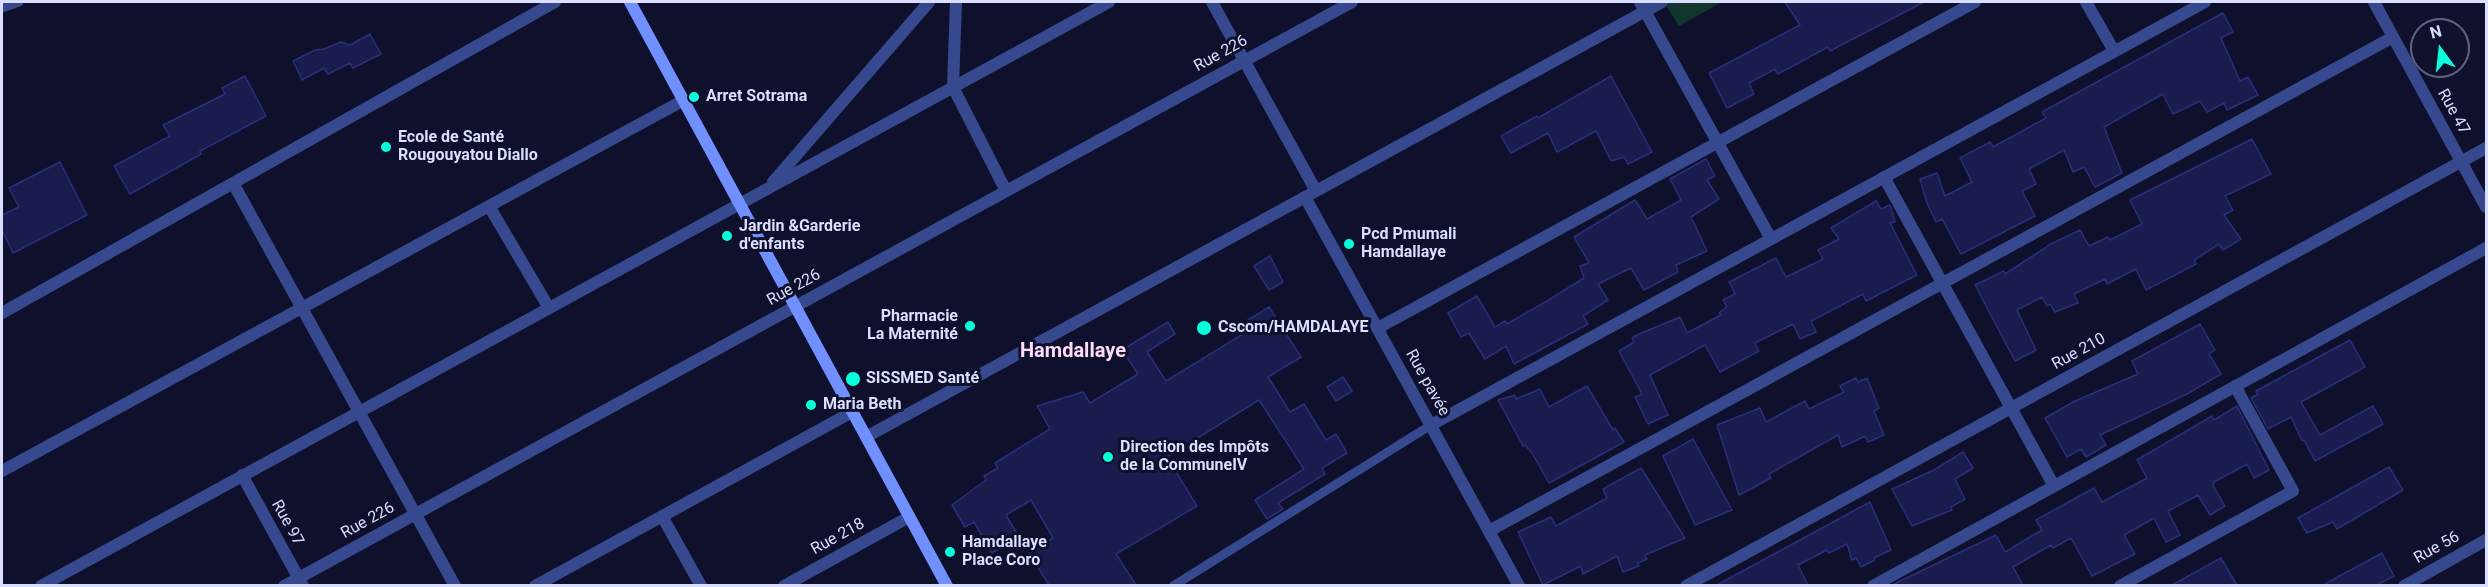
<!DOCTYPE html>
<html>
<head>
<meta charset="utf-8">
<style>
	body { margin:0 }
	#map { position:relative; width:2488px; height:587px; overflow:hidden; background:#0f112c; font-family:Roboto,sans-serif }
	canvas { display:block }
	.frame { position:absolute; inset:0; border:3px solid #dadfff; pointer-events:none }
	.north { position:absolute; left:2410px; top:18px; width:60px; height:60px; box-sizing:border-box; background:#0f112c; border:2px solid #606380; border-radius:50%; rotate:345deg; font-size:16px; font-weight:700; line-height:24px; text-align:center; color:#dadfff }
	.north::after { content:''; display:block; margin:auto; width:21px; height:27px; background:#06ffdb; clip-path:polygon(50% 0,100% 100%,50% 72%,0 100%) }
</style>
</head>
<body>
<div id="map">
<canvas width="2488" height="587"></canvas>
<div class="frame"></div>
<div class="north">N</div>
</div>
<script>
const ctx = document.querySelector('canvas').getContext('2d');
ctx.lineJoin = 'round';
function fill(path, color) {
  ctx.fillStyle = color;
  ctx.fill(path, 'evenodd');
}
function toPath(rows) {
  const path = new Path2D();
  for (const r of rows) {
    path.moveTo(r[0], r[1]);
    for (let i = 2; i < r.length; i += 2) path.lineTo(r[i], r[i + 1]);
  }
  return path;
}
function strokePath(path, color, width, dash) {
  ctx.strokeStyle = color;
  ctx.lineWidth = width;
  ctx.lineCap = dash ? 'butt' : 'round';
  ctx.setLineDash(dash || []);
  ctx.stroke(path);
}
function label(font, color, halo, rows, align = 'center') {
  ctx.font = font + ' Roboto,sans-serif';
  ctx.lineWidth = 6;
  ctx.setLineDash([]);
  ctx.textBaseline = 'middle';
  ctx.strokeStyle = halo;
  ctx.fillStyle = color;
  for (const [text, x, y, turn = 0] of rows) {
    ctx.save();
    ctx.translate(x, y);
    ctx.rotate((+turn || 0) * Math.PI / 180);
    ctx.textAlign = isNaN(turn) ? turn : align;
    if (halo) ctx.strokeText(text, 0, 0);
    ctx.fillText(text, 0, 0);
    ctx.restore();
  }
}
const green = toPath([
	[1664,2,1722,2,1679,26]
]);
const building = toPath([
	[1785,2,1924,2,1830,51,1828,47,1778,74,1775,69,1749,83,1754,94,1727,108,1709,73,1800,25,1785,2],
	[2223,13,2233,32,2221,38,2240,81,2248,77,2258,95,2227,110,2224,103,2207,112,2200,101,2173,114,2163,94,2104,127,2122,173,2095,187,2084,167,2073,172,2064,150,2029,169,2036,184,2022,191,2035,216,1961,254,1942,219,1936,222,1927,203,1920,179,1937,173,1945,196,1972,182,1960,158,1990,142,1993,147,2046,118,2042,112,2223,13],
	[370,34,381,54,353,68,350,63,328,74,324,68,302,80,293,61,315,50,324,49,341,42,350,45,370,34],
	[245,76,266,116,200,151,201,154,130,194,114,166,170,136,163,125,225,94,222,88,245,76],
	[1611,76,1652,152,1628,164,1624,157,1611,161,1596,131,1557,152,1548,133,1511,153,1501,136,1537,116,1538,118,1611,76],
	[2252,139,2271,174,2225,196,2233,210,2224,215,2241,239,2223,250,2219,244,2194,260,2196,264,2146,290,2136,269,2107,284,2105,279,2074,294,2078,303,2055,312,2050,304,2047,306,2042,297,2017,310,2036,350,2015,361,1975,285,2004,271,2005,274,2051,244,2080,230,2089,246,2108,237,2110,240,2142,224,2130,200,2252,139],
	[1706,159,1715,176,1707,180,1719,199,1691,217,1707,251,1676,265,1678,272,1644,290,1631,268,1598,284,1608,300,1583,316,1588,324,1514,364,1506,346,1485,359,1469,333,1461,337,1448,313,1477,296,1495,327,1505,321,1507,324,1547,301,1584,278,1580,266,1589,263,1574,237,1635,200,1647,219,1681,200,1670,179,1706,159],
	[60,162,87,215,13,253,2,230,2,215,19,207,9,188,60,162],
	[1876,201,1881,209,1890,205,1895,222,1890,223,1917,275,1866,301,1863,294,1811,321,1816,332,1800,339,1793,324,1755,343,1759,351,1720,372,1705,345,1650,375,1668,415,1648,424,1635,397,1642,394,1619,351,1634,342,1632,338,1639,334,1680,317,1687,333,1721,315,1719,313,1727,307,1723,300,1735,294,1729,282,1776,258,1786,277,1823,259,1818,250,1839,239,1831,228,1876,201],
	[1270,256,1283,282,1269,290,1254,266,1270,256],
	[1269,307,1301,357,1268,377,1290,412,1304,404,1326,440,1336,434,1347,453,1322,468,1325,474,1278,503,1283,509,1267,519,1255,500,1304,469,1259,400,1167,457,1197,506,1116,554,1136,585,1049,585,1029,553,1053,538,1031,500,1006,515,1019,537,992,553,974,522,965,527,952,505,986,480,984,476,998,468,995,463,1050,429,1037,406,1083,392,1090,403,1138,374,1122,350,1168,322,1175,334,1147,352,1166,381,1253,328,1248,320,1269,307],
	[2200,324,2215,350,2209,354,2221,374,2187,394,2100,435,2106,445,2086,457,2081,449,2067,457,2045,418,2075,401,2138,374,2132,361,2200,324],
	[2350,340,2365,367,2301,402,2320,435,2373,406,2383,424,2315,461,2304,440,2302,441,2291,417,2268,429,2251,398,2258,394,2256,391,2350,340],
	[1343,377,1352,391,1336,401,1327,387,1343,377],
	[1856,378,1858,382,1867,378,1879,408,1874,411,1884,435,1868,442,1865,436,1842,447,1838,435,1769,474,1771,478,1739,495,1717,425,1760,408,1766,422,1805,401,1809,409,1844,392,1840,386,1856,378],
	[1587,386,1613,430,1615,428,1624,442,1549,483,1532,453,1525,445,1523,446,1498,400,1515,395,1516,399,1540,389,1549,407,1587,386],
	[2237,406,2269,470,2254,478,2247,464,2214,482,2213,486,2225,506,2210,515,2198,495,2168,511,2180,535,2166,542,2154,518,2124,535,2135,554,2092,576,2071,538,2053,548,2051,545,2013,567,2023,585,1892,585,1996,535,2005,552,2042,530,2036,520,2094,488,2102,502,2147,478,2137,460,2212,416,2214,420,2237,406],
	[1693,439,1732,510,1695,525,1663,456,1693,439],
	[1963,452,1973,468,1955,479,1965,499,1951,507,1952,510,1912,526,1892,489,1934,470,1963,452],
	[2389,467,2403,490,2337,529,2333,522,2307,533,2298,518,2389,467],
	[1641,468,1685,538,1645,555,1647,559,1638,563,1639,566,1623,572,1617,556,1583,574,1581,566,1543,585,1518,532,1551,517,1556,526,1607,498,1603,489,1641,468],
	[1870,502,1891,550,1874,558,1875,560,1861,567,1856,558,1852,560,1847,544,1829,553,1827,550,1798,565,1808,585,1717,585,1870,502],
	[2382,553,2394,576,2377,585,2323,585,2382,553],
	[2221,558,2237,585,2172,585,2221,558]
]);
const lane = toPath([
	[2,8,19,2],
	[1173,586,1431,425]
]);
const street = toPath([
	[956,2,953,87,1006,191],
	[1212,2,1316,191],
	[1640,2,1771,239],
	[2086,2,2114,51],
	[2374,2,2486,207],
	[1884,177,2054,486],
	[773,182,929,2],
	[233,183,455,586],
	[1305,197,1519,586],
	[489,206,549,308],
	[2,313,555,2],
	[1378,328,1975,2],
	[1431,425,2205,2],
	[866,437,1662,2],
	[2,471,684,100],
	[242,475,303,586],
	[662,516,701,586],
	[1489,531,2393,37],
	[41,586,1109,2],
	[284,586,1352,2],
	[535,586,852,412],
	[784,586,909,517],
	[1686,586,2486,148],
	[1873,586,2486,248],
	[2120,586,2293,491,2235,386],
	[2404,586,2486,540]
]);
const secondary = toPath([
	[630,2,947,586]
]);
const markers = [
	[694,97,6,"#06ffdb"],
	[386,147,6,"#06ffdb"],
	[727,236,6,"#06ffdb"],
	[1349,244,6,"#06ffdb"],
	[970,326,6,"#06ffdb"],
	[1204,328,8,"#06ffdb"],
	[853,379,8,"#06ffdb"],
	[811,405,6,"#06ffdb"],
	[1108,457,6,"#06ffdb"],
	[950,552,6,"#06ffdb"]
];
const streetNames = [
	["Rue 226",1221,54,-29],
	["Rue 47",2453,112,61],
	["Rue 226",794,288,-29],
	["Rue 210",2079,352,-29],
	["Rue pavée",1427,383,61],
	["Rue 226",368,521,-29],
	["Rue 97",287,523,61],
	["Rue 218",838,537,-29],
	["Rue 56",2437,548,-29]
];
const poiNames = [
	["Arret Sotrama",706,97],
	["Ecole de Santé",398,138],
	["Rougouyatou Diallo",398,156],
	["Jardin &Garderie",739,227],
	["d'enfants",739,245],
	["Pcd Pmumali",1361,235],
	["Hamdallaye",1361,253],
	["Pharmacie",958,317,"right"],
	["La Maternité",958,335,"right"],
	["Cscom/HAMDALAYE",1218,328],
	["SISSMED Santé",866,379],
	["Maria Beth",823,405],
	["Direction des Impôts",1120,448],
	["de la CommuneIV",1120,466],
	["Hamdallaye",962,543],
	["Place Coro",962,561]
];
const quarterNames = [
	["Hamdallaye",1073,352]
];
fill(green, '#11372c');
fill(building, '#1a1c4e');
strokePath(building, '#2a2e7c', 1.5);
strokePath(lane, '#37498e', 9);
strokePath(street, '#37498e', 12);
strokePath(secondary, '#7190ff', 12);
for (const [x, y, r, color] of markers) {
  const dot = new Path2D();
  dot.arc(x, y, r, 0, 2 * Math.PI);
  ctx.fillStyle = color;
  ctx.fill(dot);
  strokePath(dot, '#0f112c', 2);
}
label('16px', '#dadfff', '#0f112c', streetNames);
label('bold 16px', '#dadfff', '#0f112c', poiNames, 'left');
label('bold 20px', '#ffdcfb', '#0f112c', quarterNames);
</script>
</body>
</html>
